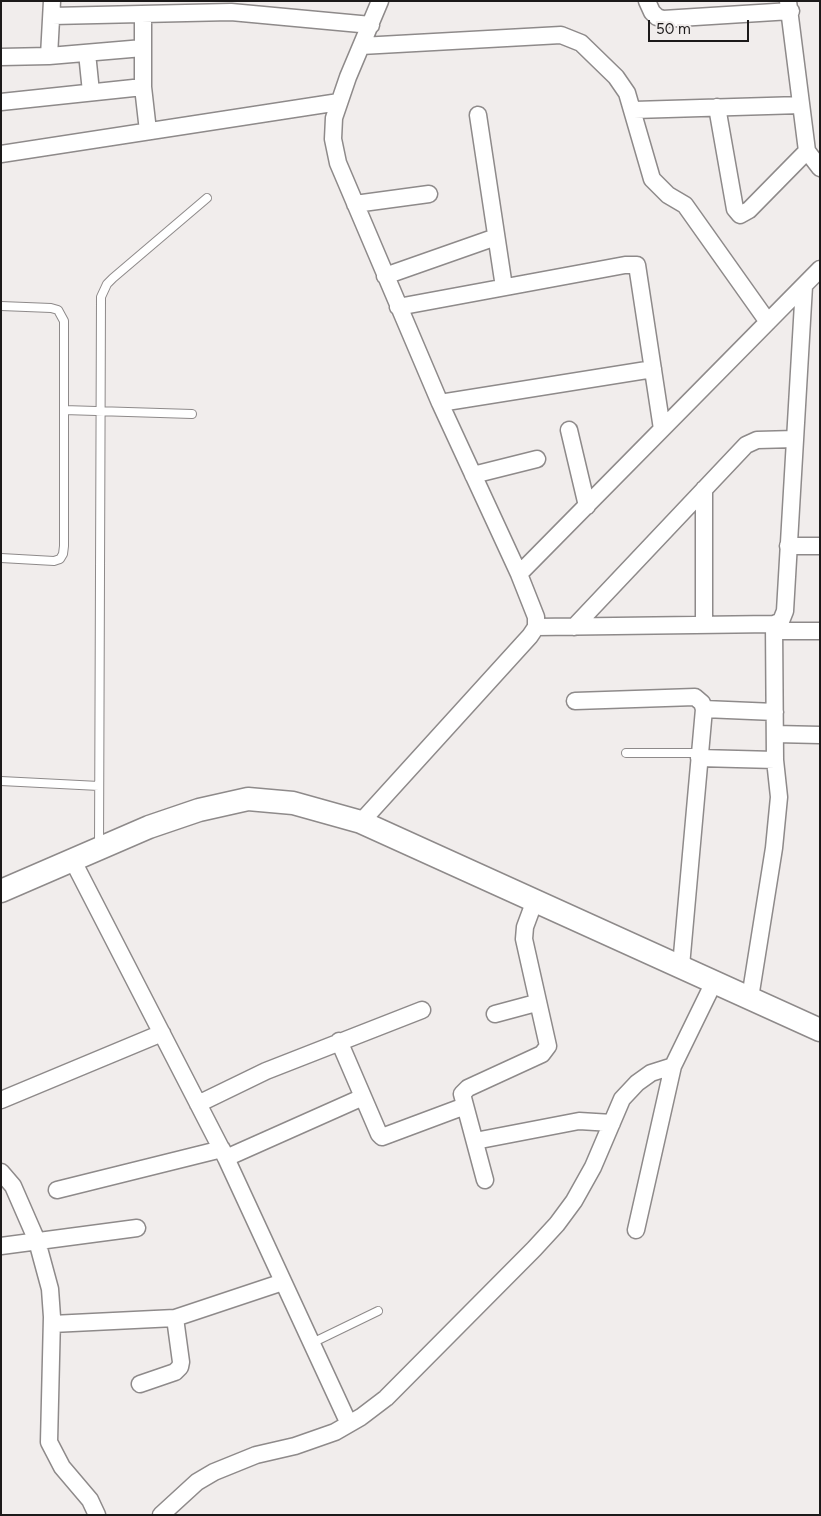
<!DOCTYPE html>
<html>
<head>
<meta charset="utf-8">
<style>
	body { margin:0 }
	#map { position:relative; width:821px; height:1516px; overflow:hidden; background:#f1edec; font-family:Figtree,sans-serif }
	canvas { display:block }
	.frame { position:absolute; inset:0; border:2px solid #1c1a1a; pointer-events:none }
	.scale { position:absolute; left:648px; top:20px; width:101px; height:22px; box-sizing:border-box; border:2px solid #1c1a1a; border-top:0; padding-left:6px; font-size:15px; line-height:18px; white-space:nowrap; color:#1c1a1a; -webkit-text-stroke:4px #f1edec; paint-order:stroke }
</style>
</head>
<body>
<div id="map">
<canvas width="821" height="1516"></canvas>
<div class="frame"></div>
<div class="scale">50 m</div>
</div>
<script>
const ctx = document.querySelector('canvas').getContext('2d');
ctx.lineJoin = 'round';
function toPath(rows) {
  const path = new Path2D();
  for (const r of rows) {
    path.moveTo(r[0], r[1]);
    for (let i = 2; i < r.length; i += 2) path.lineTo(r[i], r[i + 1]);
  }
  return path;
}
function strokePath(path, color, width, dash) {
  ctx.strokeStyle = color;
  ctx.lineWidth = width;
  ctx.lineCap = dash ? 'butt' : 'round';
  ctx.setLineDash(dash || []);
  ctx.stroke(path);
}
const lane = toPath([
	[1,306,51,308,58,310,64,321,64,546,63,554,60,559,54,561,1,558],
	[64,410,192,414],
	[626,753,700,753],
	[1,781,99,786],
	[99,846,101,297,107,284,113,278,207,198],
	[312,1343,378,1311]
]);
const street = toPath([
	[647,1,652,12,657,17,663,19,791,11],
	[788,1,807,151,820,168],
	[143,14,143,87,148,131],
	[52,16,231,12,371,25],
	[361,46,561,35,581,43,616,77,627,93,652,179,668,195,685,205,768,322],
	[87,53,91,92],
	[49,56,52,1],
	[1,57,49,56,143,48],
	[1,102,143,87],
	[717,107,735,209,740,215,749,210,807,151],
	[634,110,801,105],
	[478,115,504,287],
	[1,154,339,102],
	[355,204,429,194],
	[385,276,496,237],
	[398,307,625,265,637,265,662,429],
	[440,403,653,369],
	[569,430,587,506],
	[473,475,537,459],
	[704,489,704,624],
	[788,546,820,546],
	[519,574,820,269],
	[536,627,774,624,781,621,785,611,804,286],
	[574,627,746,445,757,440,795,439],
	[774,631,820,631],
	[575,701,695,697,702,703,704,709,681,966],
	[704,709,775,712],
	[775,734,820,735],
	[699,758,775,760],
	[361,822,530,636,536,627,536,617,519,574,440,403,338,163,333,139,334,118,348,77,380,1],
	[73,861,226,1158,349,1424],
	[750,998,774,848,779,797,775,760,774,624],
	[495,1014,536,1003],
	[339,1041,379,1134,382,1137,465,1106],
	[1,1100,162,1033],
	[198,1104,266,1071,422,1010],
	[475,1141,579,1121,612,1123],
	[226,1158,363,1097],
	[1,1172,13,1186,37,1241,50,1289,52,1317,49,1442,62,1467,90,1500,97,1515],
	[485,1180,462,1094,468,1088,542,1054,548,1046,524,939,525,927,535,900],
	[57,1190,222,1149],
	[636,1230,673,1066,714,982],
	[1,1246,137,1228],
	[52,1324,175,1318,283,1282],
	[140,1384,175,1372,180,1367,181,1362,175,1318],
	[161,1515,197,1482,214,1472,256,1455,295,1446,335,1432,361,1417,386,1398,534,1249,557,1224,574,1201,593,1167,622,1099,637,1083,651,1073,673,1066]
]);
const secondary = toPath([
	[1,891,149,827,199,810,248,799,293,803,361,822,820,1030]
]);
strokePath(lane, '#8e8a8a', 10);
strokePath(street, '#8e8a8a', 19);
strokePath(secondary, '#8e8a8a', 25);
strokePath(lane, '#fff', 8);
strokePath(street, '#fff', 16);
strokePath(secondary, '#fff', 22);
</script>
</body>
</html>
